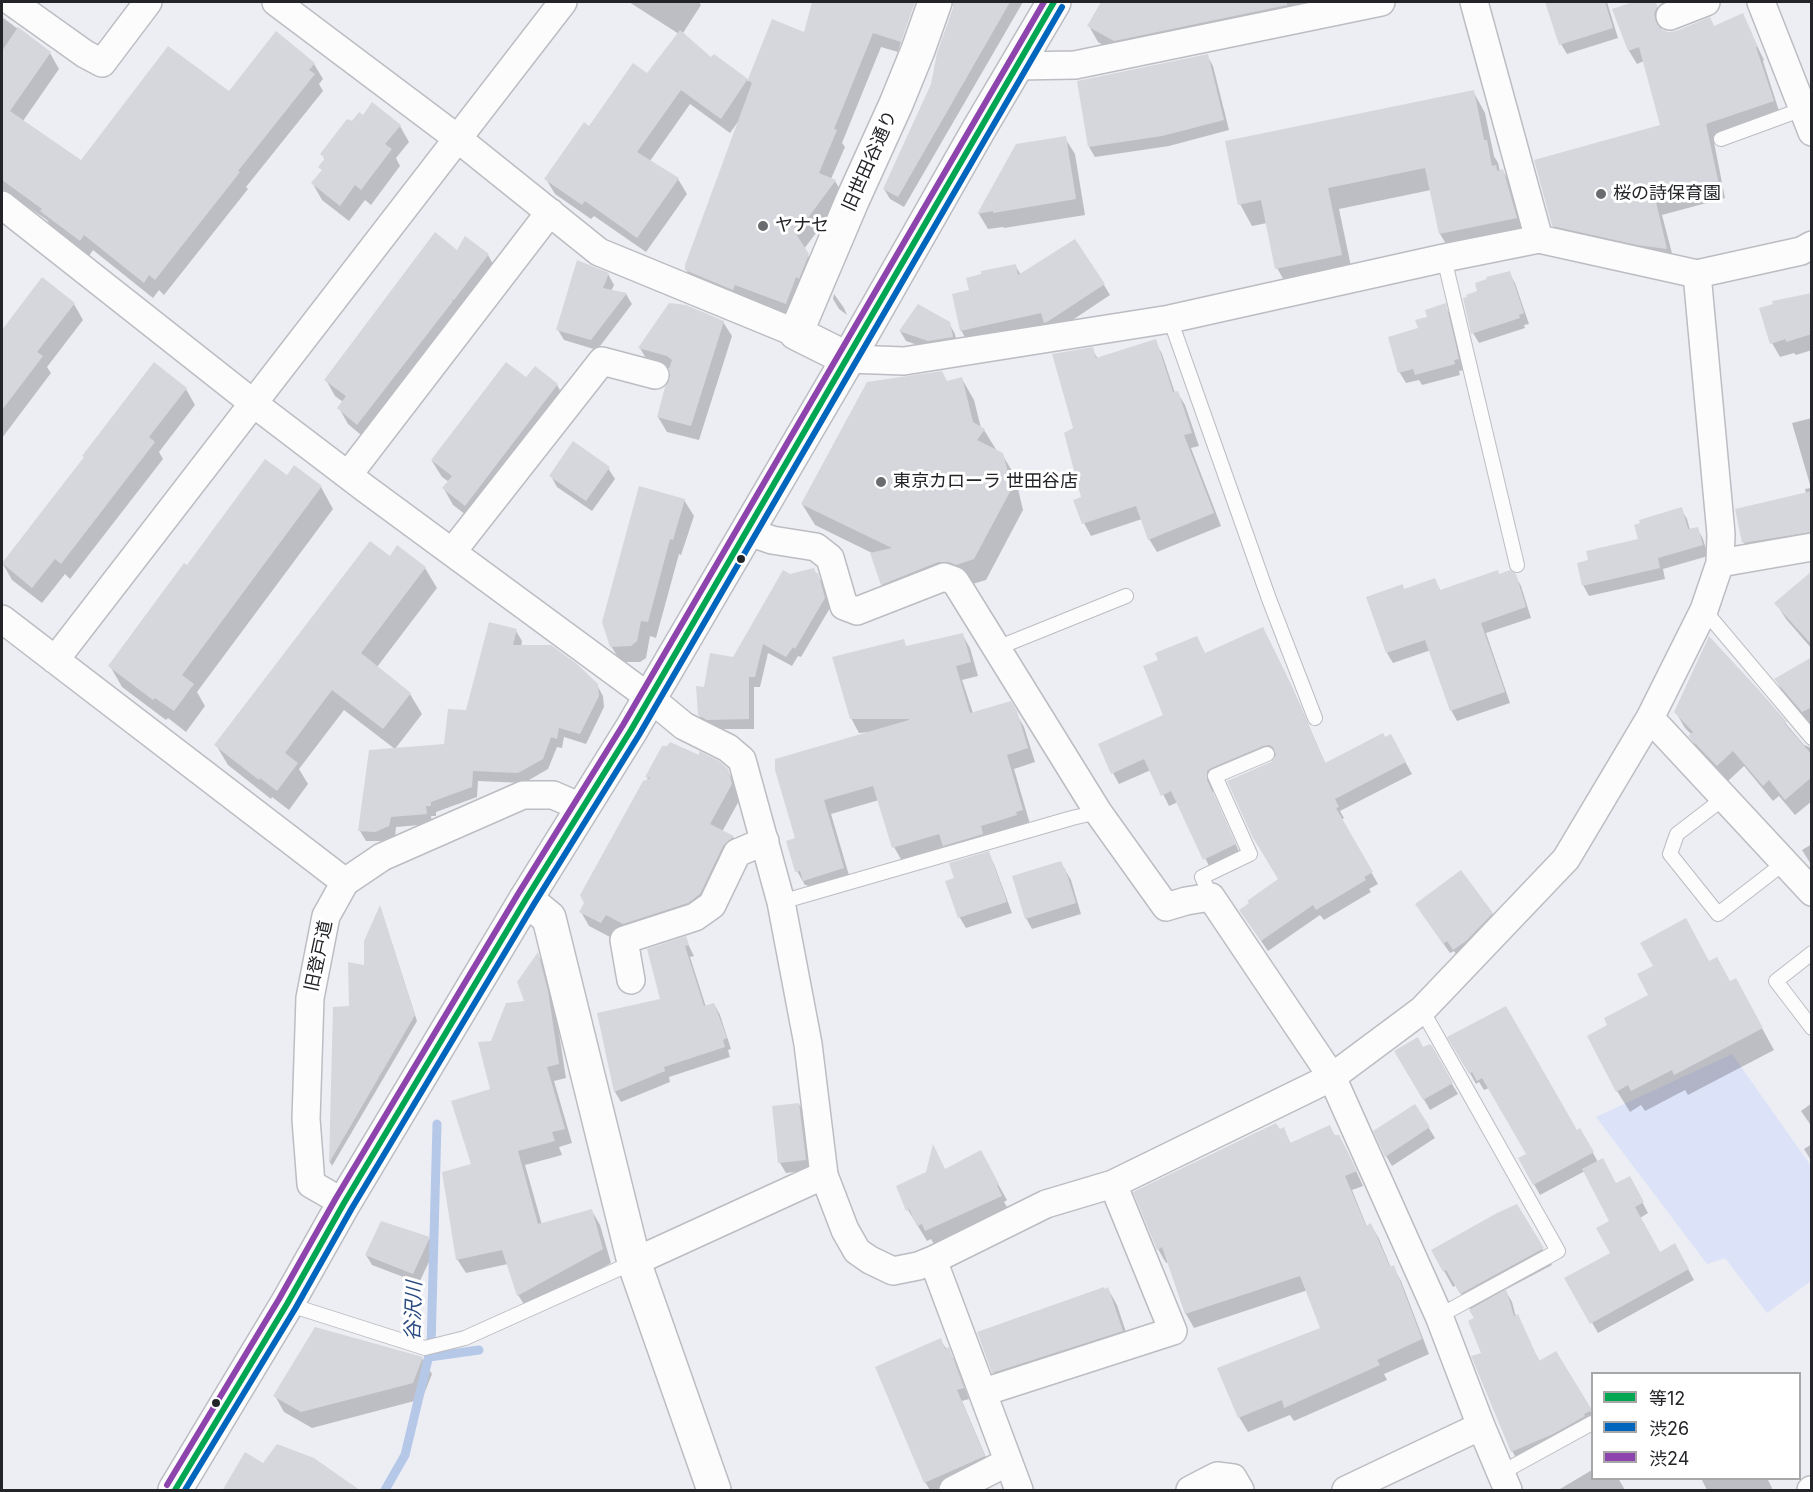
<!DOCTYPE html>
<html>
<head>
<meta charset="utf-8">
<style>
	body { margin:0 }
	#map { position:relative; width:1813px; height:1492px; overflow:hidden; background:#edeef4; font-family:Inter,"Noto Sans JP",sans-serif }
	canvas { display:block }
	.frame { position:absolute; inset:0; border:3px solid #232428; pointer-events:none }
	.legend { position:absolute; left:1591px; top:1372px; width:210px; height:108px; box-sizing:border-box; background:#fff; border:2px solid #a7a7a9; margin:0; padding:8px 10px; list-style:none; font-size:18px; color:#232428 }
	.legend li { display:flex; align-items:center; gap:12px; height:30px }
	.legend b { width:30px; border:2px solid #a7a7a9 }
</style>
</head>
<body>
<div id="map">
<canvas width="1813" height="1492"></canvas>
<div class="frame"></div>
<ul class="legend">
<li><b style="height:8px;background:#00a651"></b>等12</li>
<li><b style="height:8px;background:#0065bd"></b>渋26</li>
<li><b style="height:8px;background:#8e44ad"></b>渋24</li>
</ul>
</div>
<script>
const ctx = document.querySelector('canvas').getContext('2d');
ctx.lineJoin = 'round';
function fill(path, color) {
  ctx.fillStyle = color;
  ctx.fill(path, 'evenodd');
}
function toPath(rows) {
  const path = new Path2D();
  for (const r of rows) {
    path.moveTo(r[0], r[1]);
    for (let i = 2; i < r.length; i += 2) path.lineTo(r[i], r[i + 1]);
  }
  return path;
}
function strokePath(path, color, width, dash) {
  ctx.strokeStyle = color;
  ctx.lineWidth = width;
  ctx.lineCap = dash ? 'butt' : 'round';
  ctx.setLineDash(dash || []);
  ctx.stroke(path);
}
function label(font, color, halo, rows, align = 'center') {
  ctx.font = font + ' Inter,"Noto Sans JP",sans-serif';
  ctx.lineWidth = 6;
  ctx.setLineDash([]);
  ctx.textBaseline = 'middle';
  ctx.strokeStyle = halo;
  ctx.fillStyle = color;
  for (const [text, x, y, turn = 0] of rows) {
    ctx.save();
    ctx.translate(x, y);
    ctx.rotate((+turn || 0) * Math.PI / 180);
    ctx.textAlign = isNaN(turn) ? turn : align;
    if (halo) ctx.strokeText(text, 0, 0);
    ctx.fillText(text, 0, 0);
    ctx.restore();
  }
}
const green = toPath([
	[1732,1054,1811,1166,1811,1281,1767,1313,1725,1258,1707,1264,1596,1117]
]);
const shadow = toPath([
	[629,2,699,2,701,5,683,33,711,59,714,56,748,81,773,21,805,34,813,2,913,2,898,52,881,47,842,143,845,147,831,179,835,181,844,196,804,249,817,271,794,318,695,285,686,270,740,119,730,133,690,104,650,161,678,179,687,194,646,252,594,216,591,219,555,194,546,179,589,128,648,75,679,34],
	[955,2,1023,2,904,207,890,199,884,189,933,84,954,8],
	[1103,2,1328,2,1124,57,1098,42,1089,26],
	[1547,2,1607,2,1618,38,1567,54,1561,44],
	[1637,2,1655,2,1664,21,1661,30,1667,33,1714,27,1742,15,1764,60,1763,61,1780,114,1713,137,1725,198,1662,215,1674,261,1561,239,1553,225,1662,126,1644,61,1637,64,1629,51,1614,10],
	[2,17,50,53,59,69,23,121,81,162,229,93,314,64,323,79,319,84,323,91,246,187,248,189,164,295,159,290,153,298,93,250,89,256,51,227,47,220,2,189],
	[1207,55,1213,66,1229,130,1169,146,1095,157,1089,147],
	[1473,91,1485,113,1494,156,1498,163,1500,171,1503,171,1515,192,1528,239,1453,255,1440,234,1431,190,1339,209,1353,276,1289,289,1277,268,1267,223,1252,226,1240,204],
	[400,126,409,142,396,158,400,166,371,205,365,200,349,221,322,200,313,184,323,171,320,167,325,160,322,154],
	[1065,138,1075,154,1085,215,1004,228,1003,227,988,229,979,214],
	[457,252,488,255,497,271,367,440,348,424,339,408,343,402,335,396,326,380],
	[1015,265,1021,275,1104,285,1110,295,1053,333,1051,333,1046,324,967,341,961,330,970,291],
	[1509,273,1515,283,1529,324,1524,325,1525,328,1479,343,1473,333,1479,292],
	[608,274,614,285,611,291,626,294,632,304,597,350,564,340,558,330],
	[43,279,74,304,83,320,47,367,51,373,2,438,2,333],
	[834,294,844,308,847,315,839,309,833,299],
	[1812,294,1812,350,1796,355,1794,353,1780,357,1772,343],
	[1445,305,1451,316,1464,370,1459,371,1460,375,1422,385,1419,380,1406,383,1400,373,1390,338,1420,329,1429,318],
	[723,322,732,336,699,440,667,432,658,417,672,379,671,369,648,362,640,348],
	[949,323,955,334,958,348,935,351,906,341,900,331],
	[1155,341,1162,354,1175,393,1177,392,1185,405,1199,446,1191,448,1221,526,1157,552,1149,539,1142,519,1091,536,1084,523,1083,498,1075,429,1092,349,1098,359],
	[526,379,557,385,566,401,474,521,453,505,444,489,449,482,442,477,432,461],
	[962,379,974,400,981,428,984,430,997,451,1002,454,1015,476,1023,510,986,580,969,585,962,583,894,605,882,584,872,553,815,525,802,504,947,382],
	[186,389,195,405,159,452,163,459,70,579,65,574,42,603,12,580,3,564,85,458],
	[1812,418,1812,549,1753,559,1744,543,1806,493,1805,489,1811,488,1792,423],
	[608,468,615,479,592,511,557,487,551,476],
	[287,477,321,487,333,509,197,692,205,706,186,732,168,718,166,720,122,687,110,666,187,567],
	[684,500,694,516,681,555,679,554,656,638,650,636,646,658,640,662,621,662,611,646],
	[1681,509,1687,519,1690,530,1697,528,1703,539,1708,556,1663,569,1665,579,1589,596,1583,585,1590,561,1640,541],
	[398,547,425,568,437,588,377,667,410,694,422,714,395,749,344,710,299,769,308,784,289,810,272,797,271,799,228,765,216,745,391,558],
	[1812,573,1812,649,1786,619,1776,603],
	[817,575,823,584,830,608,801,657,798,656,792,666,768,653,760,687,754,687,754,729,713,729,705,725,699,715,705,688,734,658,790,576],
	[1515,575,1521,586,1531,618,1486,633,1510,703,1457,721,1451,710,1431,650,1393,663,1387,653,1368,598,1405,590,1434,580,1441,591,1499,576],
	[516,631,522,641,521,647,597,685,603,696,604,707,586,744,564,737,562,748,557,747,548,769,524,783,478,781,477,797,436,812,436,816,431,816,432,824,396,827,395,837,381,841,366,841,360,831,445,746],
	[962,634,970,648,978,676,962,680,973,713,1010,703,1024,727,1035,762,1014,769,1030,824,902,861,894,847,879,800,831,814,851,882,812,894,807,885,805,885,797,871,797,839,869,732,859,733,851,718,907,648],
	[1269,640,1292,687,1326,765,1385,739,1397,747,1412,774,1340,811,1344,818,1341,820,1378,884,1369,889,1371,892,1324,920,1320,915,1268,951,1248,922,1280,880,1276,757,1271,757,1213,783,1213,793,1241,856,1211,870,1178,802,1169,806,1151,770,1119,784,1113,773,1165,716,1205,654],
	[1812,659,1812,727,1785,696,1776,680],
	[1757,690,1804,745,1812,748,1812,801,1795,815,1779,796,1773,801,1744,766,1727,782,1700,753,1690,736,1692,735,1685,728,1675,711],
	[663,748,701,758,727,770,736,785,740,799,722,832,733,837,741,852,707,909,632,938,614,929,610,937,589,926,581,912,648,780,647,777],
	[1812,844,1812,866,1802,850],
	[988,853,994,864,1012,913,966,928,960,918,947,882,956,879],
	[1061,863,1071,880,1081,914,1032,929,1026,918],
	[381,909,417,1021,332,1166,330,1162,334,1009,351,1008,366,966],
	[1492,913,1498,924,1460,960,1454,951,1450,953,1423,915],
	[685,938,694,956,690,957,706,1007,714,1004,720,1015,731,1049,728,1050,730,1057,669,1077,670,1082,621,1102,615,1092,598,1014,662,1000],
	[538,955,546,968,555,1007,566,1078,554,1081,572,1143,559,1147,562,1155,525,1165,542,1225,592,1211,600,1225,611,1263,527,1309,518,1295,508,1264,466,1273,457,1259,473,1165,491,1090,492,1042,526,1003],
	[1709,962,1747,1001,1774,1050,1688,1095,1685,1090,1645,1111,1641,1105,1630,1112,1617,1091],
	[1450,1037,1576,1132,1580,1130,1598,1162,1616,1185,1635,1188,1648,1213,1640,1218,1659,1254,1675,1245,1694,1280,1598,1333,1566,1278,1612,1253,1611,1222,1585,1171,1540,1195,1520,1159,1528,1155,1489,1088,1484,1090,1479,1082,1476,1084],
	[1429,1046,1458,1094,1430,1110,1396,1051,1423,1049],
	[1812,1103,1812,1127,1801,1111],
	[799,1104,805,1115,811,1170,786,1173,780,1163],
	[1415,1106,1435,1138,1392,1166,1386,1156],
	[1330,1127,1335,1136,1339,1136,1347,1151,1363,1186,1352,1190,1367,1227,1371,1225,1379,1239,1391,1268,1393,1267,1401,1281,1429,1354,1384,1374,1387,1380,1294,1421,1290,1415,1248,1432,1239,1417,1219,1369,1322,1329,1308,1290,1194,1328,1186,1314,1169,1262,1166,1263,1158,1249,1279,1131,1283,1129,1291,1144],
	[1812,1144,1812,1162,1804,1149],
	[989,1168,1007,1200,1004,1202,1010,1212,935,1246,931,1239,927,1241,908,1210,898,1187,928,1174,945,1170],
	[1517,1206,1552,1265,1505,1290,1512,1302,1516,1317,1540,1362,1556,1353,1592,1414,1592,1423,1518,1461,1512,1451,1483,1354,1476,1319,1456,1285,1453,1287,1433,1251],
	[429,1238,435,1249,419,1283,372,1265,366,1255],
	[1108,1289,1117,1305,1131,1347,1003,1388,993,1372],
	[940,1340,954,1359,969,1399,962,1401,990,1467,935,1490,930,1490,925,1482],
	[422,1358,432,1374,422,1399,312,1428,284,1412,275,1396],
	[1592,1470,1592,1478,1618,1478,1625,1490,1561,1490,1560,1489],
	[1701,1478,1767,1478,1773,1490,1707,1490]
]);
const stream = toPath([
	[429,1357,479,1350],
	[385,1490,405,1455,431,1347,437,1124]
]);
const building = toPath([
	[812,2,915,2,901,42,873,33,834,129,837,130,819,173,836,180,796,234,809,254,799,279,796,277,786,304,735,285,733,290,685,270,685,265,752,83,747,80,721,119,681,90,637,152,679,178,637,238,585,201,582,205,544,179,584,122,589,126,633,63,647,73,680,30,711,57,714,54,748,79,772,19,804,32],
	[953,2,1010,2,898,197,883,189,931,84,937,53,953,8],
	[1101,2,1287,2,1287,5,1114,41,1087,26],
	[1545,2,1605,2,1613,28,1559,45],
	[1633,2,1656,2,1657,7,1654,14,1656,22,1661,29,1668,32,1676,31,1710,17,1714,26,1743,13,1758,47,1756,47,1774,101,1706,124,1719,185,1656,202,1667,249,1637,245,1552,226,1534,160,1660,125,1639,47,1628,51,1612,9],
	[18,27,51,52,10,111,81,160,168,46,229,91,276,31,315,63,309,70,315,74,238,171,240,172,155,280,149,275,144,283,84,235,80,241,40,211,42,209,2,180,2,51],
	[1208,54,1224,120,1162,136,1088,147,1077,81],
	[1474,90,1484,140,1487,140,1492,166,1496,165,1497,171,1503,169,1517,218,1439,234,1425,168,1328,188,1342,255,1275,269,1261,200,1238,205,1225,141],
	[372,102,401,125,385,144,392,149,361,190,355,185,340,206,311,183,322,170,318,167,325,158,320,154,347,119,352,121,359,112,363,115],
	[1066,136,1076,199,993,213,993,211,977,214,1016,144],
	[435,232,457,250,465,236,489,254,454,300,451,299,453,301,357,425,337,408,346,396,324,380],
	[1075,239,1105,284,1047,322,1044,323,1041,313,960,331,952,294,969,290,966,278,981,274,981,271,1016,264,1018,275],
	[577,260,609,273,603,288,627,293,591,340,556,330],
	[1510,271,1524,313,1519,315,1520,318,1471,334,1463,298,1467,297,1466,295,1477,291,1475,283,1487,279,1486,277],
	[42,277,75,303,37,352,43,356,2,410,2,330],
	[1812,293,1812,334,1786,342,1786,339,1770,344,1759,308,1773,304,1772,301],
	[669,303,686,305,724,321,691,426,657,417,665,387,670,378,669,369,672,360,667,356,638,348],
	[1446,303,1459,359,1454,360,1455,364,1415,375,1413,369,1398,373,1388,337,1418,328,1415,320,1427,317,1425,310],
	[918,304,950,322,953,337,928,341,899,331],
	[1156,339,1173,392,1178,391,1192,433,1184,435,1214,513,1148,540,1136,506,1082,524,1073,500,1081,497,1064,433,1073,428,1052,354,1093,347,1096,358],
	[154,362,187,388,149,437,155,442,61,564,55,559,32,588,2,563,84,457,82,456],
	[506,362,526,377,535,366,558,384,465,506,442,488,452,476,431,460],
	[942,371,947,381,962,377,973,422,985,429,977,440,1003,453,1012,488,974,559,956,565,949,562,938,562,881,585,870,553,892,548,801,504,867,382],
	[573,441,610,467,586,501,549,476],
	[265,459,287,475,294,465,322,486,182,675,194,684,174,711,155,698,153,700,108,666,184,563,187,565],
	[639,486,685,499,673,540,670,539,648,622,641,621,637,641,631,646,610,647,602,622],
	[1812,491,1812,532,1742,543,1735,509],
	[1682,507,1688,529,1698,527,1703,545,1658,558,1660,568,1582,586,1577,563,1588,560,1586,551,1638,539,1634,525,1640,523,1639,520],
	[370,541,390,556,397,545,426,567,361,653,411,693,383,729,332,690,285,753,298,763,277,791,260,778,259,780,214,745],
	[814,568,816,573,818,573,825,598,795,649,793,647,786,657,763,644,755,677,749,677,749,719,707,720,698,715,696,686,704,687,710,653,733,657,783,570,790,574],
	[1498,570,1499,574,1510,570,1516,574,1526,607,1481,623,1505,692,1450,711,1425,640,1386,653,1366,597,1403,584,1404,589,1435,578,1440,590],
	[1812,571,1812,645,1774,603],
	[489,622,517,629,513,645,551,645,577,664,598,684,599,696,580,734,559,728,557,739,551,737,543,759,518,773,473,771,472,787,431,802,431,806,426,806,427,814,391,817,389,826,375,832,358,831,369,750,444,744,448,709,466,710],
	[1263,627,1286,674,1325,763,1383,733,1385,737,1391,734,1406,762,1335,799,1339,807,1336,808,1373,872,1364,877,1366,880,1316,910,1313,905,1261,941,1239,910,1249,903,1247,901,1278,879,1252,836,1227,781,1271,762,1276,755,1273,747,1269,745,1263,746,1211,768,1207,771,1207,780,1236,844,1203,860,1171,791,1161,796,1144,759,1111,774,1098,744,1163,715,1143,666,1158,660,1155,653,1197,636,1205,653],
	[963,633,971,662,956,666,970,713,1011,701,1017,711,1028,748,1007,755,1023,810,1016,812,1017,815,981,826,983,834,943,846,939,834,892,848,873,786,824,800,844,868,803,881,800,871,795,872,786,841,795,838,775,770,775,759,909,720,909,719,850,719,832,657,904,639,906,646],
	[1709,636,1758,689,1787,722,1784,723,1812,755,1812,777,1785,800,1769,780,1763,786,1733,751,1717,766,1688,736,1693,732,1674,712],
	[1812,657,1812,707,1802,712,1774,679],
	[670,742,699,755,699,751,719,761,728,769,732,784,710,824,734,836,723,846,700,894,688,903,623,924,606,915,601,923,579,912,584,903,580,895,643,781,651,778,645,777,662,746,667,746],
	[989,851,1007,902,958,918,945,881,954,878,949,863],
	[1061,861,1064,868,1065,868,1076,903,1025,919,1012,876],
	[1461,870,1493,913,1466,941,1453,950,1447,941,1443,944,1415,904],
	[380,905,415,1015,329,1163,333,1007,349,1006,348,962,364,965,364,941],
	[1686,918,1709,961,1717,957,1730,981,1736,978,1763,1028,1674,1075,1672,1070,1631,1091,1628,1085,1616,1092,1587,1036,1607,1025,1604,1018,1648,995,1637,974,1653,966,1640,943],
	[686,936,689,945,685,946,704,1006,714,1003,727,1038,723,1040,725,1047,664,1067,665,1071,614,1092,597,1013,660,999,647,949],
	[538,952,548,991,559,1064,547,1067,565,1129,552,1132,555,1141,518,1151,538,1224,592,1209,603,1249,517,1296,502,1250,456,1260,442,1172,471,1164,451,1101,490,1089,478,1042,491,1041,506,1003,524,1001,517,982],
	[1506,1006,1577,1130,1580,1128,1594,1152,1533,1185,1518,1158,1526,1154,1482,1078,1477,1081,1472,1072,1469,1074,1447,1037],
	[1418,1037,1423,1047,1430,1044,1432,1046,1453,1083,1423,1100,1394,1051],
	[799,1103,806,1160,778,1163,772,1106],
	[1415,1104,1430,1127,1385,1157,1373,1131],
	[1276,1123,1280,1129,1284,1127,1290,1143,1330,1125,1334,1135,1339,1135,1357,1171,1345,1176,1366,1226,1371,1223,1390,1267,1394,1265,1422,1339,1377,1360,1380,1365,1284,1408,1282,1400,1238,1418,1217,1368,1320,1328,1300,1276,1185,1314,1162,1247,1157,1250,1133,1192],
	[933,1144,945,1169,981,1150,999,1184,997,1185,1002,1196,925,1231,922,1224,917,1226,909,1209,906,1211,896,1186,926,1172],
	[1603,1158,1616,1183,1630,1176,1644,1202,1635,1207,1660,1252,1675,1243,1689,1269,1590,1324,1564,1278,1610,1253,1596,1228,1609,1221,1582,1169],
	[1517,1204,1544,1248,1460,1294,1446,1270,1443,1272,1431,1250,1497,1213],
	[381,1221,430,1237,413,1274,365,1255],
	[1104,1287,1105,1289,1108,1287,1123,1331,992,1373,977,1332],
	[1506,1289,1514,1316,1518,1314,1539,1361,1556,1351,1592,1410,1584,1414,1585,1416,1553,1434,1511,1452,1471,1356,1481,1353,1468,1321,1474,1318,1469,1310],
	[315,1327,423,1357,413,1383,301,1412,273,1396],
	[941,1338,945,1349,949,1347,964,1388,957,1390,985,1456,924,1483,875,1367],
	[277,1444,314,1458,361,1491,222,1491,245,1452,263,1463]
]);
const service = toPath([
	[1721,139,1803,109],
	[1444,258,1517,565],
	[1170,319,1269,599,1315,718],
	[1704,610,1812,738],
	[997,648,1126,596],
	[1724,798,1677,834,1670,854,1718,914,1784,863],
	[1211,897,1202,877,1250,854,1215,776,1267,754],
	[781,902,1072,818,1098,812],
	[1812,953,1776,981,1812,1028],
	[1422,1010,1558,1251,1439,1316],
	[287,1304,425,1348,465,1338,634,1262],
	[1501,1473,1592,1423]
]);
const minor = toPath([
	[12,2,85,54,102,63,148,2],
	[276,2,457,138,599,252,796,333],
	[1474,2,1539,239],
	[1761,2,1812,132],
	[1670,16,1706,2],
	[1017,66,1075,65,1381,2],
	[2,205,253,403,366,489,650,698,684,726,728,748,742,760,781,902,808,1044,824,1175,845,1230,857,1251,870,1260,893,1271,918,1266,933,1260,1046,1204,1113,1184,1332,1077,1422,1010,1566,859,1650,718,1704,610,1720,563,1721,534,1697,274],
	[848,359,904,361,1170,319,1444,258,1539,239,1697,274,1801,251,1812,245],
	[348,475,550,212],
	[746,531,772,540,816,547,830,558,844,606,857,611,944,577,955,581,1098,812,1166,907,1186,901,1211,897,1332,1077,1439,1316,1481,1426,1508,1490],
	[452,552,602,361,655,375],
	[1720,563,1812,547],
	[2,619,345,882],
	[55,660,563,2],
	[1650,718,1812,892],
	[631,980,624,940,695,917,712,905,737,853,765,841],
	[344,1203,311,1184,306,1119,310,998,326,916,345,882,382,857,523,795,553,795,583,808],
	[933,1260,1019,1490],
	[634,1262,824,1175],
	[984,1392,1173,1331,1113,1184],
	[953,1490,1008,1462],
	[1190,1490,1217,1476,1233,1478,1240,1490],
	[1346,1490,1481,1426],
	[1811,1490,1812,1490]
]);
const tertiary = toPath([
	[848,359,796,333,852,201,896,104,918,50,935,2],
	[526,899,549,918,634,1262,714,1490]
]);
const primary = toPath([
	[175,1490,287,1304,344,1203,526,899,631,730,848,359,979,129,1054,2]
]);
const bus1 = toPath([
	[175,1490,287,1304,344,1203,526,899,631,730,1054,2]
]);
const bus2 = toPath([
	[185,1490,295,1309,352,1208,534,904,639,735,1062,7]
]);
const bus3 = toPath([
	[167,1485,279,1299,336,1198,518,894,623,725,1044,2]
]);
const markers = [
	[1601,194,6,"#6a6b6f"],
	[763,226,6,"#6a6b6f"],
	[881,482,6,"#6a6b6f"],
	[741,559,5,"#232428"],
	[216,1403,5,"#232428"]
];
const streetNames = [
	["旧世田谷通り",870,161,-66],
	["旧登戸道",319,956,-78]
];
const poiNames = [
	["桜の詩保育園",1613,194],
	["ヤナセ",775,226],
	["東京カローラ 世田谷店",893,482]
];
const waterNames = [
	["谷沢川",414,1311,-88]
];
fill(green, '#dce2f8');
fill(shadow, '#0003');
strokePath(stream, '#b6c8e8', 9);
fill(building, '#d6d7dc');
strokePath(service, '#bcbdc2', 16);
strokePath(minor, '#bcbdc2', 30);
strokePath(tertiary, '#bcbdc2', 36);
strokePath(primary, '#bcbdc2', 36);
strokePath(service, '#fcfcfd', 14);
strokePath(minor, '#fcfcfd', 27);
strokePath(tertiary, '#fcfcfd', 33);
strokePath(primary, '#fcfcfd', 33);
strokePath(bus1, '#00a651', 6);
strokePath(bus2, '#0065bd', 6);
strokePath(bus3, '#8e44ad', 6);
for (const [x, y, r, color] of markers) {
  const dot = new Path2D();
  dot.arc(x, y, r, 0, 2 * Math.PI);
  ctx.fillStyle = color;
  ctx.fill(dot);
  strokePath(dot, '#fff', 2);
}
label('18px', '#232428', '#fff', streetNames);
label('18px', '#232428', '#fff', poiNames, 'left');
label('italic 20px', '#2b4b80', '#fff', waterNames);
</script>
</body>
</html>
